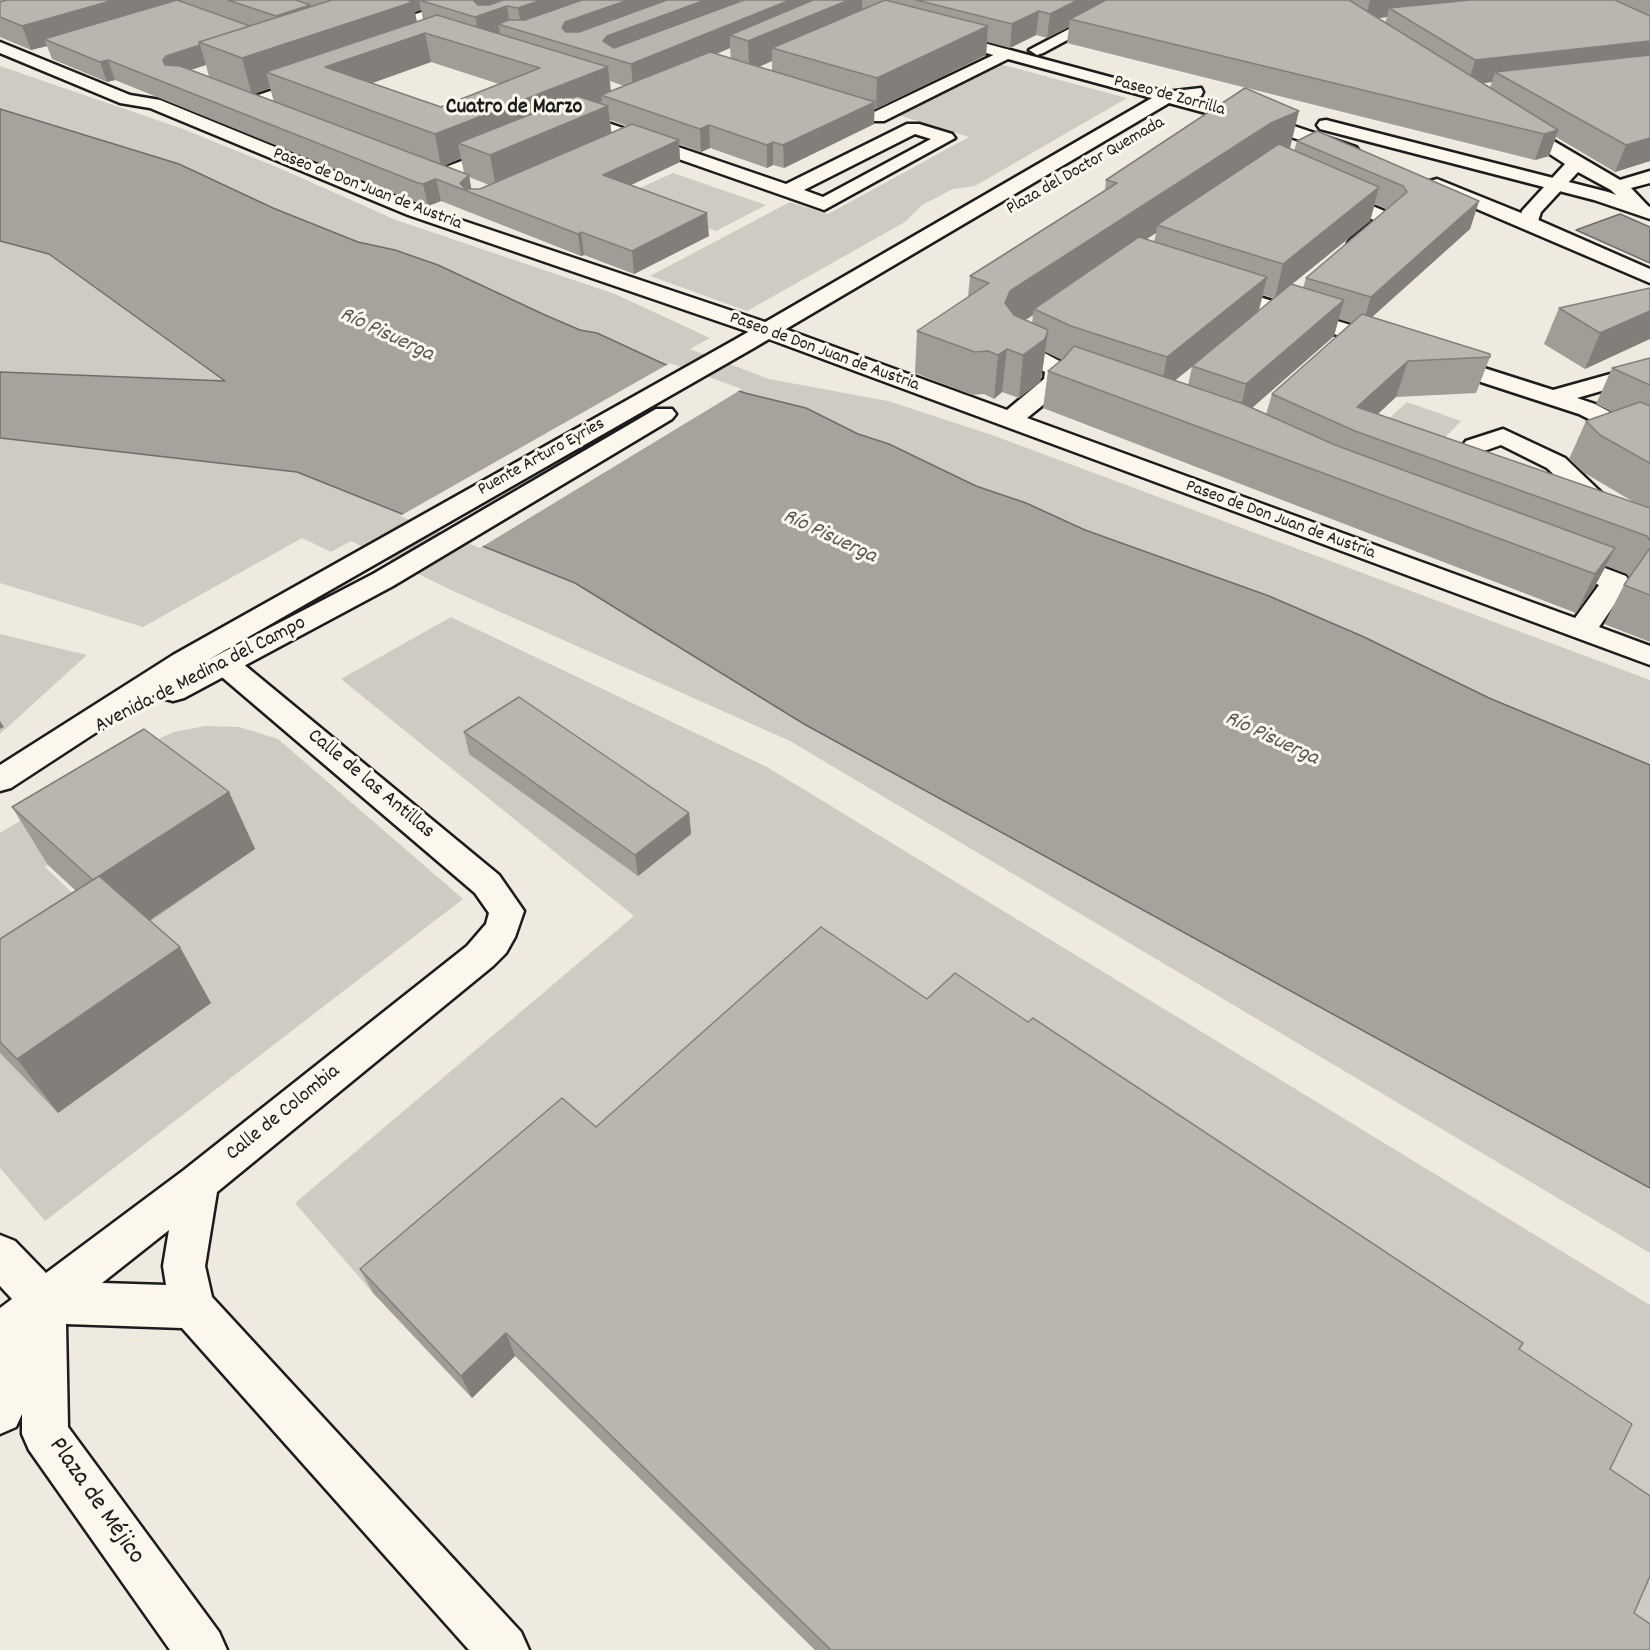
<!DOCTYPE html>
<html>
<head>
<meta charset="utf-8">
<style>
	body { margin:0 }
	canvas { display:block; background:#eeeadf }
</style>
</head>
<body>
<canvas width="1650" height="1650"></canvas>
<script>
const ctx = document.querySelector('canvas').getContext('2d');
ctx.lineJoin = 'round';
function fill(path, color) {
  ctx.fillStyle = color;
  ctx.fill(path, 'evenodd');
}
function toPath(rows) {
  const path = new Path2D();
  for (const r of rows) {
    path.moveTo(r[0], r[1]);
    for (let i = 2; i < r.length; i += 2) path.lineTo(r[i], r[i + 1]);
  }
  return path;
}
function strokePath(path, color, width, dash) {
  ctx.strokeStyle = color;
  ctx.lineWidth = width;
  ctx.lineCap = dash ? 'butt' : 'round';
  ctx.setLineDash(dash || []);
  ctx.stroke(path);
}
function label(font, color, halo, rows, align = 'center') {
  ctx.font = font + ' Dekko,sans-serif';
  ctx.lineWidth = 6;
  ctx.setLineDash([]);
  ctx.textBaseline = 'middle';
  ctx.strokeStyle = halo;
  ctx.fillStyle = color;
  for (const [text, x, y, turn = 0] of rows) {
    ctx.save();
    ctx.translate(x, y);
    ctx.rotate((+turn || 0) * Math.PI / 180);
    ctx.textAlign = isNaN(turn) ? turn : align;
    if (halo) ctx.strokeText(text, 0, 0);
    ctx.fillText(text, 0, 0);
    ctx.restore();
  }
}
const green = toPath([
	[1000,64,1127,98,975,186,953,189,922,205,905,222,747,311,650,276,790,202,828,214,969,137,898,115],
	[0,66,183,129,279,168,396,220,615,294,710,338,690,349,769,379,888,401,992,435,1650,680,1650,765,1489,698,1429,669,1085,530,1026,503,976,486,889,444,858,434,806,408,745,393,664,364,597,333,580,330,545,315,438,265,395,250,358,242,273,208,179,164,0,109],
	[673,173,766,205,716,231,622,196],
	[0,241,49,254,226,382,0,372],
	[1407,402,1461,421,1426,457,1369,437],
	[0,438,297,472,575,583,804,724,1650,1188,1650,1253,790,741,451,590,351,541,331,552,302,538,143,627,0,583],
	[451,617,767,767,1650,1305,1650,1650,815,1650,515,1356,472,1398,373,1293,295,1203,634,916,341,679],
	[0,634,87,655,0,734],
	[205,726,239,727,278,739,463,899,45,1221,0,1168,0,1053,58,1113,210,1003,52,862,45,867,81,901,0,954,0,833,156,740,174,732]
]);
const water = toPath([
	[0,109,179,164,273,208,358,242,395,250,438,265,545,315,580,330,597,333,664,364,745,393,806,408,858,434,889,444,976,486,1026,503,1085,530,1269,596,1364,637,1489,698,1650,765,1650,1188,804,724,575,583,297,472,0,438,0,372,225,381,49,254,0,241,0,109],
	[1620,214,1650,227,1650,263,1576,230,1620,214]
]);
const pier = toPath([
	[670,363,742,389,480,548,400,516]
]);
const minor = toPath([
	[457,0,478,0,476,3,405,27,400,29,392,24,395,21,457,0],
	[1124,0,1142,0,1043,53,1037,55,1029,50,1124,0],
	[0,42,130,95,160,100,422,207,774,325,1007,410,1044,379,1045,372,1006,351,1003,346,1004,340,1011,332,1027,332,1030,337,1026,343,1065,364,1068,369,1068,380,1058,393,1027,418,1575,618,1599,585,1548,566,1544,560,1548,554,1558,552,1568,554,1626,576,1630,582,1599,627,1650,646,1650,665,758,335,408,215,150,108,120,103,0,53,0,42],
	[1006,49,1012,51,1014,54,1012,57,884,121,872,121,869,117,872,113,1006,49],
	[316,76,322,78,324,81,322,84,252,108,244,103,246,99,316,76],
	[582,114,786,184,907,124,919,124,952,134,955,138,824,210,576,123,573,119,576,115,582,114],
	[915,134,931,139,823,197,804,190,915,134],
	[1516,119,1620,180,1650,171,1650,183,1631,188,1650,208,1640,214,1633,212,1611,190,1578,172,1541,212,1536,227,1522,227,1519,223,1522,211,1565,164,1510,128,1507,124,1510,120,1516,119],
	[504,145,513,150,510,154,449,179,435,179,433,175,435,171,504,145],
	[1332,189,1394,215,1397,219,1365,247,1351,247,1348,243,1351,239,1374,220,1325,199,1322,195,1332,189],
	[1217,284,1393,338,1396,343,1393,348,1385,350,1377,348,1210,294,1206,290,1210,286,1217,284],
	[1440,354,1553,390,1650,363,1650,377,1577,398,1595,404,1650,433,1650,450,1579,414,1432,366,1429,361,1432,356,1440,354],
	[1503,429,1565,458,1608,499,1612,504,1608,509,1599,512,1590,509,1547,468,1501,445,1484,451,1476,461,1492,468,1496,473,1492,478,1483,481,1452,469,1449,464,1466,441,1503,429],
	[226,655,236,658,499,875,524,911,515,937,506,953,493,966,217,1192,205,1266,212,1297,521,1632,529,1650,469,1650,182,1328,66,1324,68,1427,219,1632,227,1650,170,1650,29,1450,22,1434,22,1414,16,1427,0,1434,0,1308,12,1299,0,1286,0,1235,15,1241,46,1273,184,1170,467,946,486,924,489,913,475,893,216,672,211,665,216,658,226,655],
	[169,1230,163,1266,166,1285,102,1283,169,1230]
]);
const major = toPath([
	[943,32,1166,92,1201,88,1203,92,1201,96,1189,98,1285,123,1356,147,1359,151,1356,155,1344,155,1273,131,1169,103,752,349,208,660,373,574,656,409,672,409,676,414,672,419,393,586,184,698,173,701,162,698,158,692,11,788,0,791,0,765,173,655,736,339,1152,98,938,40,935,37,938,34,943,32],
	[1326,120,1608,192,1650,207,1650,219,1594,200,1320,129,1317,125,1320,121,1326,120],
	[1437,179,1536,219,1650,269,1650,283,1430,189,1428,185,1430,181,1437,179]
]);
const wall = toPath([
	[0,0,1650,0,1650,161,1615,172,1556,137,1549,156,1535,160,1067,43,1069,27,1047,38,1036,35,1010,48,987,42,986,55,876,109,874,108,874,124,784,168,773,165,767,168,710,148,701,152,679,144,680,162,631,185,709,236,634,274,584,255,581,256,441,201,428,206,423,205,115,80,107,82,52,59,47,46,31,50,0,37],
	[421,10,423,20,417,22,415,12],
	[1387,17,1385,23,1378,18],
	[730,48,731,58,717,54],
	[772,61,772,71,759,67],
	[431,62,499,84,441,107,372,83],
	[206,65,209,77,190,70],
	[610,81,624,86,611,91],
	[1492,82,1490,87,1483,83],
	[270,88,274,102,254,94],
	[610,120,627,126,611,133],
	[461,158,464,173,444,166],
	[469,177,489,185,480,189,471,189],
	[1297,141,1479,201,1470,229,1372,317,1490,357,1476,393,1396,397,1378,414,1637,504,1583,472,1569,459,1586,421,1612,412,1596,404,1612,368,1650,358,1650,642,1604,624,1624,585,1629,578,1627,574,1606,566,1595,586,1576,613,1043,408,1048,371,1062,360,1045,352,1042,373,1040,382,1019,398,1002,392,994,399,984,394,972,395,915,373,917,331,968,297,970,276,1105,191,1106,180,1290,148,1289,149,1294,151],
	[1375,204,1387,209,1306,278,1303,288,1292,284,1370,221],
	[1156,233,1154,242,1146,239],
	[1263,295,1274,298,1259,311],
	[1033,315,1032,323,1025,320,1030,317],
	[1338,319,1351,323,1272,394,1266,414,1252,408,1334,336],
	[1192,367,1188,385,1175,380],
	[1650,288,1585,369,1544,344,1559,308],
	[464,732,689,813,691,834,638,876,469,754],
	[229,792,255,849,150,921,211,1003,58,1113,0,1053,0,939,76,891,48,865,12,807],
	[927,999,1519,1349,1610,1469,1634,1613,1650,1650,815,1650,515,1356,472,1398,373,1293,360,1269,596,1127]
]);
const shadedWall = toPath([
	[114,0,181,0,182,6,44,39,47,46,31,50,22,26],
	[398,0,450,0,419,0,421,10,415,12,419,35,425,33,431,62,333,97,266,72,270,88,252,95,242,58],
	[473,0,533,0,507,6,510,27,498,24,500,33,479,41],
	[541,0,608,0,522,32,518,8],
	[628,0,695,0,568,46,562,28,565,22],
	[705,0,739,0,739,11,613,58,603,41,607,36],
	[790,0,862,0,862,23,772,48,772,61,749,71,748,41,730,35,730,48,633,89,631,64],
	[1078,0,1119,0,1070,19,1069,27,1047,38,1050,14],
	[1370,0,1556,0,1389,8,1387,17,1365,20],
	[310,5,316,28,282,40,276,16],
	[1039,11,1036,35,1010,48,1012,24],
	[988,26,986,55,876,109,877,78],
	[1650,41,1650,64,1495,72,1492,82,1468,85,1475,60],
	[200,45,206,65,172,76,169,80,163,60,166,56],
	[108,60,115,80,107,82,100,62],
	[608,67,611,97,601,95,602,101,480,151,458,143,461,158,441,167,435,134],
	[875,102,874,124,784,168,783,145],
	[608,106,612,137,496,188,490,155],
	[1299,111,1290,148,1263,161,1157,225,1156,233,1038,311,1034,309,1033,315,1006,333,1005,303,1010,291,1271,123],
	[709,125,710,148,701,152,700,129],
	[1558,130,1549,156,1535,160,1544,134],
	[1650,138,1650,161,1615,172,1626,145],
	[679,140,680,162,605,197,603,175],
	[773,142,773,165,767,168,767,145],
	[469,175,472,193,461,188,460,183],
	[436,179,441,201,428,206,423,184],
	[1379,187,1370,221,1275,298,1283,264],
	[1479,201,1470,229,1362,326,1371,297],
	[707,213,709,236,634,274,632,251],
	[581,232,584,255,581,256,578,234],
	[1267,277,1258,312,1160,393,1167,357],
	[1344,300,1334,336,1238,420,1246,384],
	[1650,311,1650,339,1585,369,1600,333],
	[1048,330,1042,373,1040,382,1019,398,1023,355],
	[1007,349,1002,392,994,399,998,355],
	[1408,361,1396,397,1358,432,1357,407],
	[1615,548,1595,586,1576,613,1595,574],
	[0,721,4,727,0,729],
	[229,792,255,849,126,936,93,880],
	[689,813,691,834,638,876,635,855],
	[180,947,211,1003,58,1113,17,1059],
	[506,1333,515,1356,472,1398,461,1376]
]);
const building = toPath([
	[7,0,114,0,22,26,0,17,0,2,7,0],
	[177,0,250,26,199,42,200,45,166,56,163,60,165,65,180,66,469,175,460,183,465,189,480,189,632,124,679,140,603,175,707,213,632,251,581,232,578,234,436,179,423,184,418,183,108,60,100,62,44,39,177,0],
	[228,0,296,0,310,5,276,16,228,0],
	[332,0,407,0,413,2,242,58,199,42,332,0],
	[419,0,473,0,478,5,489,5,503,0,541,0,518,8,507,6,475,17,419,0],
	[582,0,628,0,565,22,562,28,566,32,579,32,667,0,705,0,607,36,603,41,614,48,744,0,790,0,631,64,498,24,509,20,525,20,582,0],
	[813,0,849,0,748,41,730,35,813,0],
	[885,0,988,26,877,78,772,48,885,0],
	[916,0,1078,0,1050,14,1039,11,1012,24,916,0],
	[1106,0,1349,0,1558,130,1544,134,1070,19,1106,0],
	[1470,0,1615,0,1650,16,1650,41,1475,60,1389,8,1470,0],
	[437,15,608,67,435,134,266,72,437,15],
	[425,33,540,68,441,107,325,67,425,33],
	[710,52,875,102,783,145,773,142,767,145,709,125,700,129,601,95,710,52],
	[1650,55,1650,138,1626,145,1495,72,1650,55],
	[1245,88,1299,111,1271,123,1010,291,1005,303,1014,315,1048,330,1045,339,1023,355,1007,349,998,355,988,351,975,352,917,331,989,283,970,276,1117,183,1106,180,1245,88],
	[577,96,608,106,490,155,458,143,577,96],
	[1317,131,1479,201,1371,297,1306,278,1407,192,1403,186,1297,141,1317,131],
	[1279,144,1379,187,1283,264,1157,225,1279,144],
	[1139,237,1267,277,1167,357,1071,326,1034,309,1139,237],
	[1291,284,1344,300,1246,384,1192,366,1291,284],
	[1650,288,1650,311,1600,333,1559,308,1650,288],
	[1362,314,1490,354,1490,357,1408,361,1357,407,1650,508,1650,541,1647,536,1355,431,1272,394,1362,314],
	[1074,346,1241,403,1335,445,1615,548,1595,574,1048,371,1064,358,1074,346],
	[1650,358,1650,385,1612,368,1650,358],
	[1640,402,1650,406,1650,463,1600,435,1586,421,1640,402],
	[1650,548,1650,595,1624,585,1650,548],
	[519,697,689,813,635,855,464,732,519,697],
	[144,729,229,792,93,880,12,807,144,729],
	[99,876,180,947,17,1059,0,1042,0,939,99,876],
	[821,927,927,999,955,973,1028,1022,1033,1018,1523,1343,1519,1349,1632,1424,1610,1469,1650,1496,1650,1576,1634,1613,1650,1624,1650,1650,831,1650,506,1333,461,1376,360,1269,562,1098,596,1127,821,927]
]);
const farStreetnames = [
	["Paseo de Zorrilla",1169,97,15],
	["Plaza del Doctor Quemada",1086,167,-30],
	["Paseo de Don Juan de Austria",367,190,21],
	["Paseo de Don Juan de Austria",824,353,20],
	["Puente Arturo Eyries",542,458,-29],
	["Paseo de Don Juan de Austria",1280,521,20]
];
const streetNames = [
	["Avenida de Medina del Campo",201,676,-27],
	["Calle de las Antillas",370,785,40],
	["Calle de Colombia",284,1114,-39]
];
const farDistrictnames = [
	["Cuatro de Marzo",514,109]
];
const waterNames = [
	["Río Pisuerga",386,336,25],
	["Río Pisuerga",829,538,25],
	["Río Pisuerga",1271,740,25]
];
const nearStreetnames = [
	["Plaza de Méjico",95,1502,55]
];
fill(green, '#ceccc2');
fill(water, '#a6a39d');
strokePath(water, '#6f6d69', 1.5);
fill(pier, '#eeeadf');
strokePath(minor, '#1c1c1c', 5);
strokePath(major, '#1c1c1c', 5);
fill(minor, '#fbf7ec');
fill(major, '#fbf7ec');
fill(wall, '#9f9d96');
fill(shadedWall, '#827f7a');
fill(building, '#b9b6af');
strokePath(building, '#827f7a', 1.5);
label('18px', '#1c1c1c', '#fbf7ec', farStreetnames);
label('21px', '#1c1c1c', '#fbf7ec', streetNames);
label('bold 22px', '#1c1c1c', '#fbf7ec', farDistrictnames);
label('italic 22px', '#5a5956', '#fbf7ec', waterNames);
label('26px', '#1c1c1c', '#fbf7ec', nearStreetnames);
</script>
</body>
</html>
